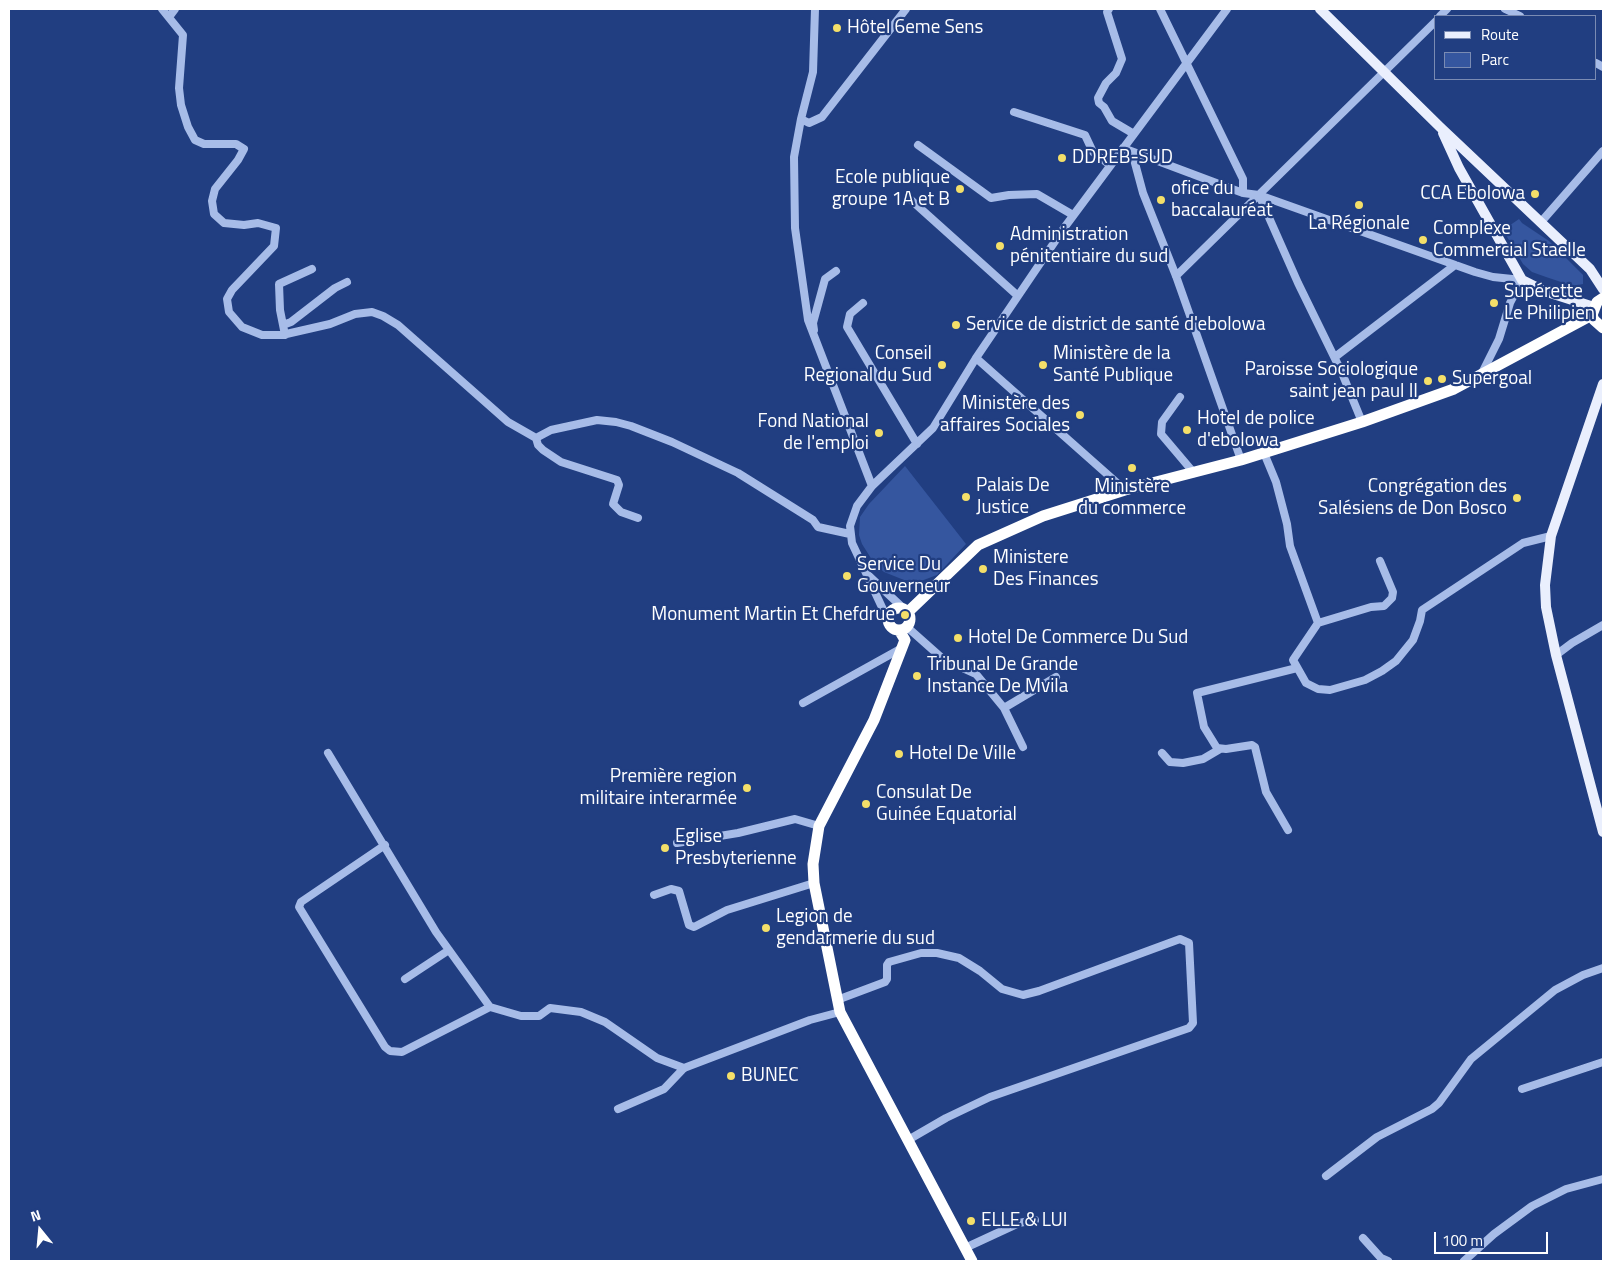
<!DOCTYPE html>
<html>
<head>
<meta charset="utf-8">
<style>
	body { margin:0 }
	#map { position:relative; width:1612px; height:1270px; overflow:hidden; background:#213e81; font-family:"Titillium Web",sans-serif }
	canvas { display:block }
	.frame { position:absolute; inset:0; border:10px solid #fff; pointer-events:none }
	.legend { position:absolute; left:1434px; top:15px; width:162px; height:65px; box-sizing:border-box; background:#213e81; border:1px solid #7a8bb3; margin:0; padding:6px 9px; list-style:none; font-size:15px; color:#fff }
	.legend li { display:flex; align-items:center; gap:10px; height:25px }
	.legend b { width:25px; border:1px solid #7a8bb3 }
	.north { position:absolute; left:15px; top:1205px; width:50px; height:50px; -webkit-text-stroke:4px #213e81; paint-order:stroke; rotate:343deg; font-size:14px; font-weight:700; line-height:20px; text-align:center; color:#fff }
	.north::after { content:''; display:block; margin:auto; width:18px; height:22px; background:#fff; clip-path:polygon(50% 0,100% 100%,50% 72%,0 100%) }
	.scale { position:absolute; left:1434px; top:1232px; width:114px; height:22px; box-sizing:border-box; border:2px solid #fff; border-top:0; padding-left:6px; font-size:15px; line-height:18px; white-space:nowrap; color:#fff; -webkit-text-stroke:4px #213e81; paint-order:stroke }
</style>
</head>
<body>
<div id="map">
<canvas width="1612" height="1270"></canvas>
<div class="frame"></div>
<ul class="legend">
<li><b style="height:6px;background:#eaeffd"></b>Route</li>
<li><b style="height:14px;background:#35569f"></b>Parc</li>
</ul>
<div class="north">N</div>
<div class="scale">100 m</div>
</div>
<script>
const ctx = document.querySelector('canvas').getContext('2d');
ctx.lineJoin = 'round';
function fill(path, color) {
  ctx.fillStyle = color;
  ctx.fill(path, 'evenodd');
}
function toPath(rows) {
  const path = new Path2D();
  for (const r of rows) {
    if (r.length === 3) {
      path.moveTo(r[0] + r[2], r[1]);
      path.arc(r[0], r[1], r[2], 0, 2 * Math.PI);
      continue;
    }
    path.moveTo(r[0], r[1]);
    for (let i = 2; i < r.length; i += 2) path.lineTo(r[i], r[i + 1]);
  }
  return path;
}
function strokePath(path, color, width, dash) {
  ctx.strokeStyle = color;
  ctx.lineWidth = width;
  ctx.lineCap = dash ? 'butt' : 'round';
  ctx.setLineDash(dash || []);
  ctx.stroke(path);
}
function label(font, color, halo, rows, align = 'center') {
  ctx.font = font + ' "Titillium Web",sans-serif';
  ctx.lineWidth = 4.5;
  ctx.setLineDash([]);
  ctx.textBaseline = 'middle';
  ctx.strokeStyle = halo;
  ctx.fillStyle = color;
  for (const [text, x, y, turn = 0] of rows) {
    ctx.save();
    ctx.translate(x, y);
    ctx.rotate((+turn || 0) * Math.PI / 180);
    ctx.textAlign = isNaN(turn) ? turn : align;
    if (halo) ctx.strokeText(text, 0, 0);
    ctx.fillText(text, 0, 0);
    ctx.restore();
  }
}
const green = toPath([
	[1519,219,1522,223,1549,241,1583,275,1583,284,1573,286,1546,277,1532,272,1523,264,1503,230],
	[905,466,966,544,937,575,921,581,904,580,884,572,874,563,862,544,859,535,860,517,869,504]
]);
const minor = toPath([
	[162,9,183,35,179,88,181,105,188,127,195,140,204,144,236,144,244,149,238,160,215,189,212,201,214,214,224,223,244,225,258,223,276,228,274,246,232,290,227,299,229,312,242,327,262,335,282,335,330,324,355,314,372,312,383,316,398,325,508,422,536,438,538,445,543,450,561,462,617,480,619,485,613,504,621,512,638,518],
	[815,9,813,72,801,119,794,157,795,228,808,320,872,486],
	[1109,9,1107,12,1122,59,1116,73,1106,83,1098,98,1099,103,1104,107,1112,121,1134,134],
	[1160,9,1243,179,1243,193],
	[1505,9,1520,16],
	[1440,16,1447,9],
	[169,17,175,9],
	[1596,63,1603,67],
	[1014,112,1085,135,1093,152,1110,165],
	[801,119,809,123,822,117,906,9],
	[918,145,991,198,1009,195,1037,194,1073,215],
	[1123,148,1243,193,1259,195,1475,272,1493,277,1522,280,1510,303,1499,339,1482,373],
	[1132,152,1143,193,1176,276,1241,460],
	[1259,195,1298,283,1342,373,1362,422],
	[911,200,1018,296],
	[1541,222,1603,151],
	[1176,276,1436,21],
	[863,303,850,314,847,327,917,444],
	[283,325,291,322,335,288,347,282],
	[814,330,813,323,825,279,836,271],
	[285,335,280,310,279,284,312,269],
	[1335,357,1455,265],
	[976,358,1125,490],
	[1180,397,1162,422,1161,434,1194,473],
	[536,438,551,430,597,420,616,422,631,426,672,442,738,473,813,520,818,527,850,534],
	[1264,453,1276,482,1287,524,1290,546,1318,623],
	[1380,561,1393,592,1392,598,1384,606,1371,607,1318,623,1293,660,1306,683,1318,689,1330,690,1365,680,1382,671,1396,661,1413,640,1420,621,1422,610,1523,543,1551,536],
	[869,576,904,609],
	[887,618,852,543,850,526,857,506,872,486,933,428,976,358,1064,228,1227,9],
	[907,627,943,659,976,674,1004,708,1023,747],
	[1556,655,1572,643,1603,625],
	[803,703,902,648],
	[1004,708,1056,677],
	[328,753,436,932,490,1007],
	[1162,753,1170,762,1183,763,1203,759,1220,749],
	[1288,830,1266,792,1255,747,1252,745,1226,749,1217,748,1204,727,1197,693,1297,668],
	[677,843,738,833,795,819,819,826],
	[385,845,301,902,299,907,385,1047,390,1051,402,1052,490,1007,521,1016,539,1016,550,1008,581,1012,605,1022,657,1058,684,1068],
	[654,895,671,889,679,891,689,925,694,927,727,910,814,883],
	[405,979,449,950],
	[837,1000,885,982,887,979,887,965,889,962,921,953,937,953,959,958,980,971,1002,989,1023,995,1039,991,1180,939,1189,943,1193,1023,1189,1028,990,1097,946,1118,908,1140],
	[1522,1089,1603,1062],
	[618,1109,664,1089,684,1068,810,1020,840,1012],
	[1326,1176,1377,1137,1432,1109,1439,1103,1471,1059,1555,990,1583,975,1603,968],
	[1363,1238,1381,1258,1388,1261],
	[965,1248,1019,1223,1035,1220],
	[1464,1261,1494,1234,1532,1206,1566,1189,1603,1179]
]);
const major = toPath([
	[1320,9,1440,127,1590,269,1603,289],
	[1443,133,1459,168,1522,280,1544,291,1594,307],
	[1603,384,1551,536,1545,585,1546,607,1556,655,1603,832]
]);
const highway = toPath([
	[1603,298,1597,302,1592,315,1594,320,1603,328],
	[899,619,11],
	[908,612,978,545,1043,516,1125,490,1241,460,1362,422,1454,389,1592,315],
	[899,630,905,640,874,720,819,826,813,864,814,883,840,1012,972,1261]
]);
const markers = [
	[837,28,5,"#f4df69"],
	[1062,158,5,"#f4df69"],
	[960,189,5,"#f4df69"],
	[1535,194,5,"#f4df69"],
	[1161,200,5,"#f4df69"],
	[1359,205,5,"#f4df69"],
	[1423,240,5,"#f4df69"],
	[1000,246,5,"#f4df69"],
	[1494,303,5,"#f4df69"],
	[956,325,5,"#f4df69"],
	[942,365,5,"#f4df69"],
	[1043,365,5,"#f4df69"],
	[1442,379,5,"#f4df69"],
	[1428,381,5,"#f4df69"],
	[1080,415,5,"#f4df69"],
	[1187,430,5,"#f4df69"],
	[879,433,5,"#f4df69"],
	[1132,468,5,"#f4df69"],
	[966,497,5,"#f4df69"],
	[1517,498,5,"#f4df69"],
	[983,569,5,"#f4df69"],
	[847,576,5,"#f4df69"],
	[905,615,5,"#f4df69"],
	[958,638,5,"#f4df69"],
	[917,676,5,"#f4df69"],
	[899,754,5,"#f4df69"],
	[747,788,5,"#f4df69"],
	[866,804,5,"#f4df69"],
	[665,848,5,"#f4df69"],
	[766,928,5,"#f4df69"],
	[731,1076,5,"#f4df69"],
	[971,1221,5,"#f4df69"]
];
const poiNames = [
	["Hôtel 6eme Sens",847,28],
	["DDREB-SUD",1072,158],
	["Ecole publique",950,178,"right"],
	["groupe 1A et B",950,200,"right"],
	["ofice du",1171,189],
	["baccalauréat",1171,211],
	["CCA Ebolowa",1525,194,"right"],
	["La Régionale",1359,224,"center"],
	["Complexe",1433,229],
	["Commercial Staelle",1433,251],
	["Administration",1010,235],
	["pénitentiaire du sud",1010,257],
	["Supérette",1504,292],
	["Le Philipien",1504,314],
	["Service de district de santé d'ebolowa",966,325],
	["Conseil",932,354,"right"],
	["Regional du Sud",932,376,"right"],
	["Ministère de la",1053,354],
	["Santé Publique",1053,376],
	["Paroisse Sociologique",1418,370,"right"],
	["saint jean paul II",1418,392,"right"],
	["Supergoal",1452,379],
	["Ministère des",1070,404,"right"],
	["affaires Sociales",1070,426,"right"],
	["Hotel de police",1197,419],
	["d'ebolowa",1197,441],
	["Fond National",869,422,"right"],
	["de l'emploi",869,444,"right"],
	["Palais De",976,486],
	["Justice",976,508],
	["Ministère",1132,487,"center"],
	["du commerce",1132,509,"center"],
	["Congrégation des",1507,487,"right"],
	["Salésiens de Don Bosco",1507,509,"right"],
	["Ministere",993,558],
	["Des Finances",993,580],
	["Service Du",857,565],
	["Gouverneur",857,587],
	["Monument Martin Et Chefdrue",895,615,"right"],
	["Hotel De Commerce Du Sud",968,638],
	["Tribunal De Grande",927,665],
	["Instance De Mvila",927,687],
	["Hotel De Ville",909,754],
	["Première region",737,777,"right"],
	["militaire interarmée",737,799,"right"],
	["Consulat De",876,793],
	["Guinée Equatorial",876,815],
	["Eglise",675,837],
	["Presbyterienne",675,859],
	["Legion de",776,917],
	["gendarmerie du sud",776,939],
	["BUNEC",741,1076],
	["ELLE & LUI",981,1221]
];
fill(green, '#35569f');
strokePath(minor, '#a7bce8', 8);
strokePath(major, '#eaeffd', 10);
strokePath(highway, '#fff', 11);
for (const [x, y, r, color] of markers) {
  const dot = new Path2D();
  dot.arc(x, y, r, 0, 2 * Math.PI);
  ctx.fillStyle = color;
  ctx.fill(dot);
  strokePath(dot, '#213e81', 2);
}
label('19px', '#fff', '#213e81', poiNames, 'left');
</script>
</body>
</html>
